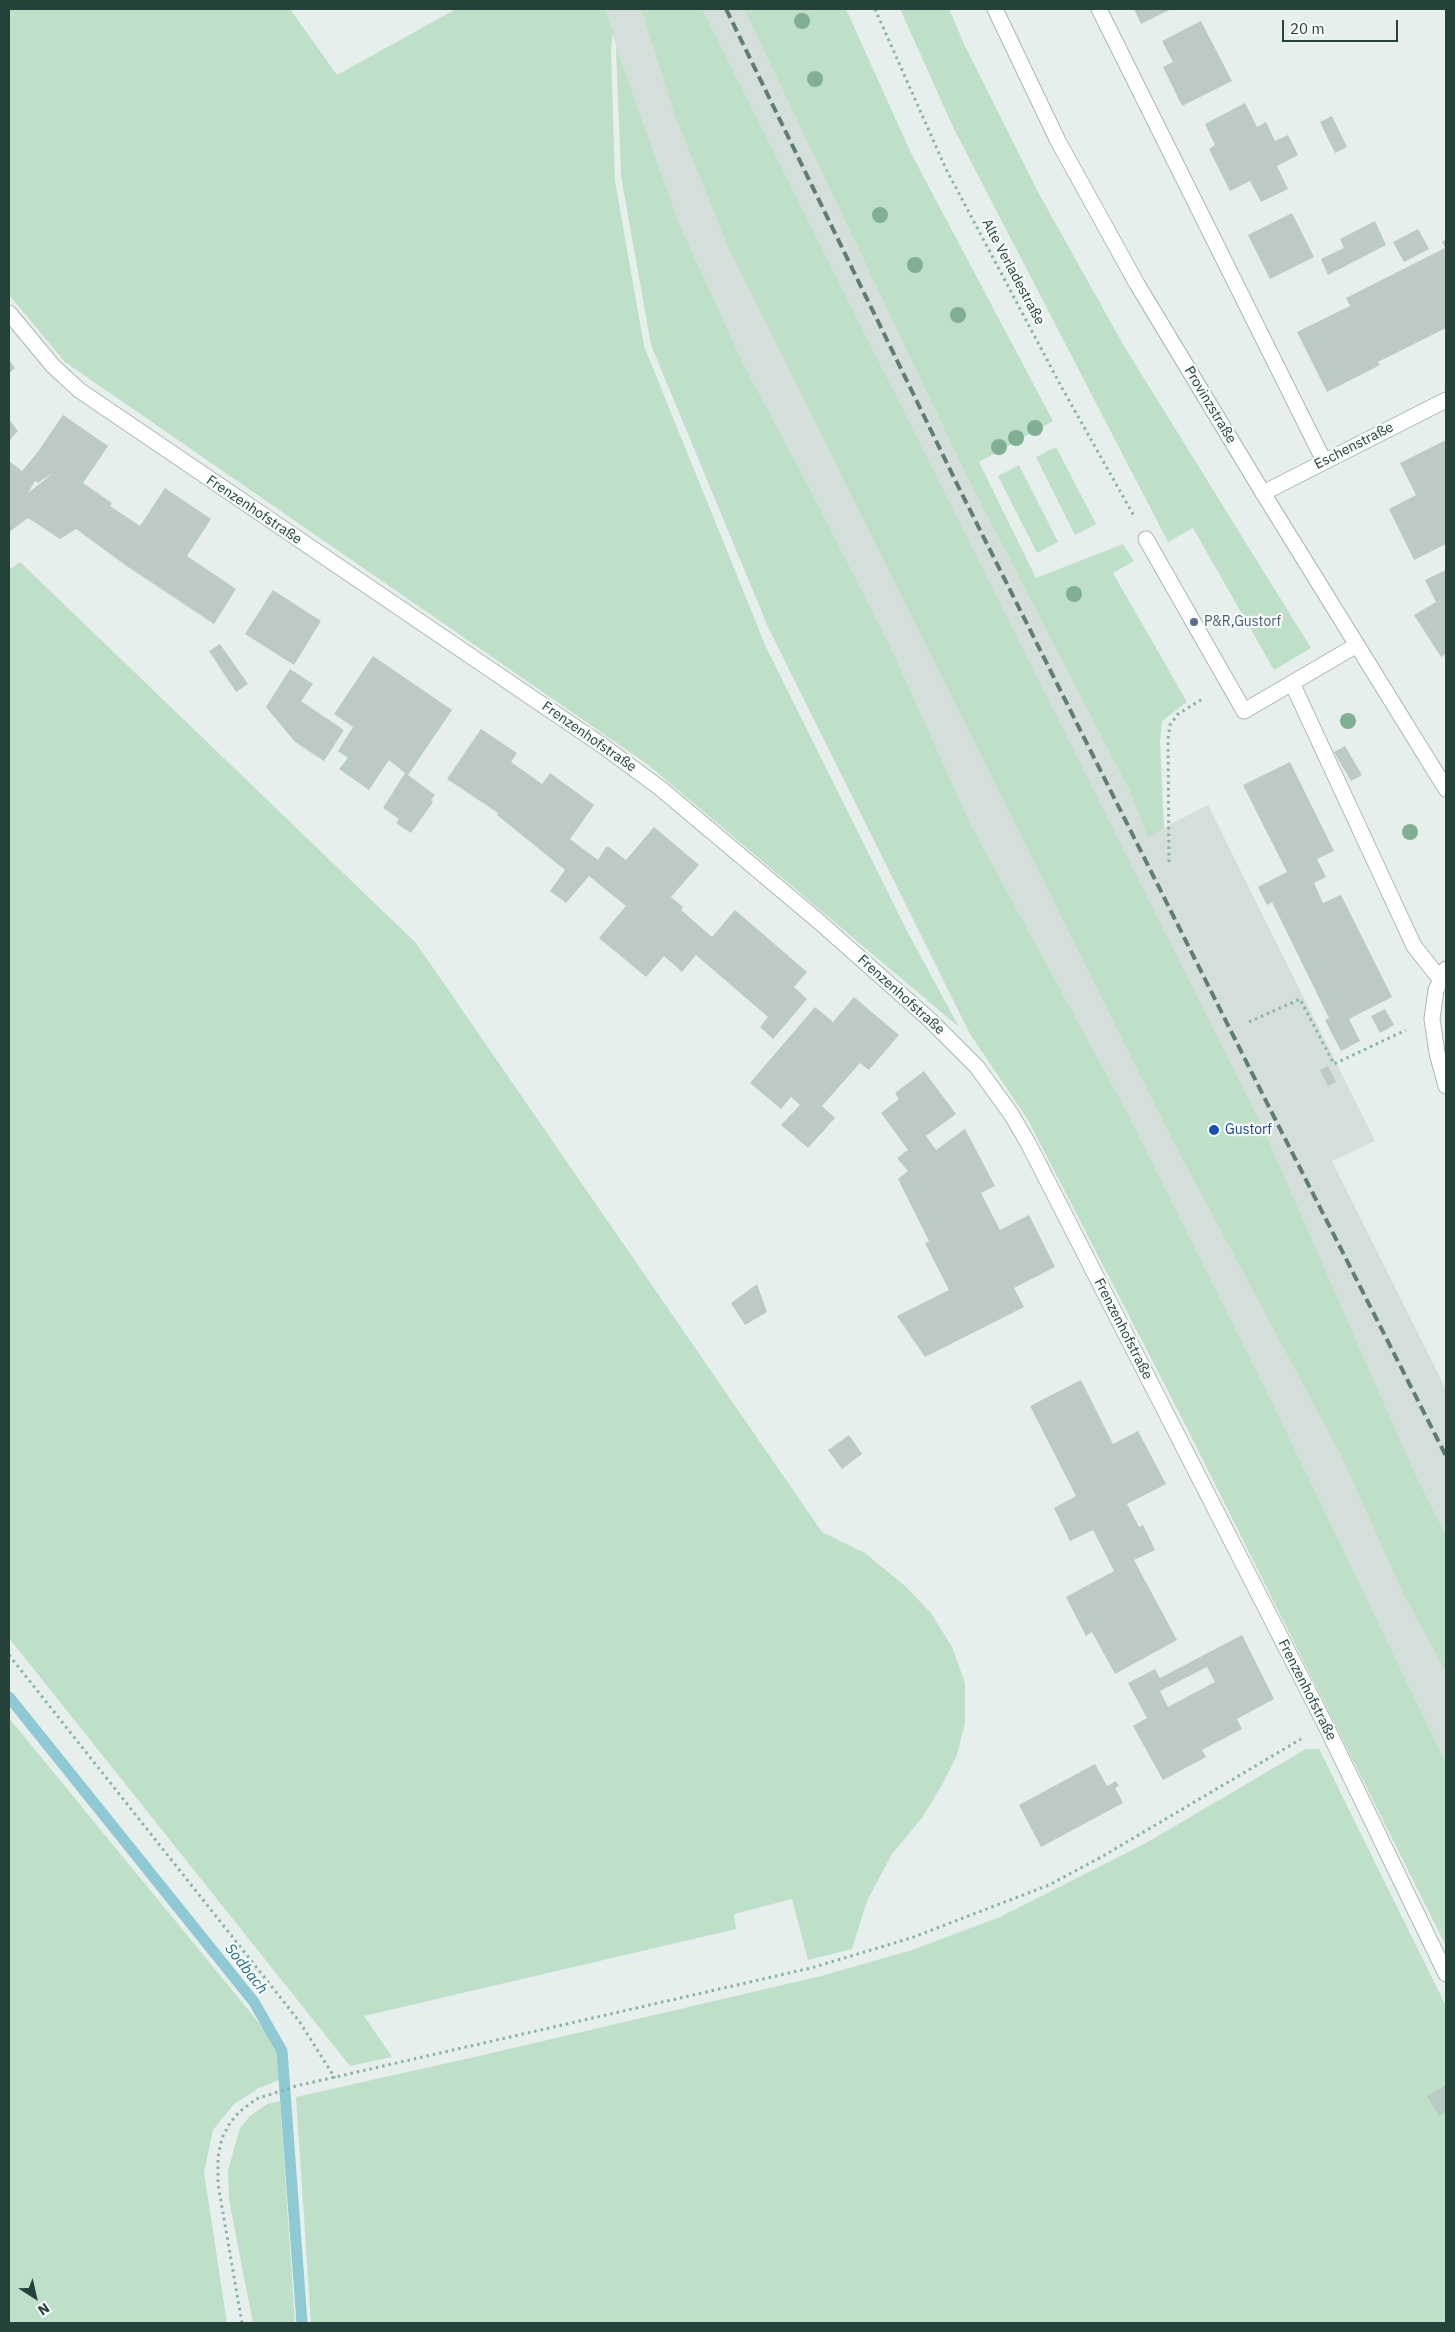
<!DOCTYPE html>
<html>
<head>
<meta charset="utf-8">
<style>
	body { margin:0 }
	#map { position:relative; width:1455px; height:2332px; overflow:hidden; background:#e6efeb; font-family:"IBM Plex Sans",sans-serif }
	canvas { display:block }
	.frame { position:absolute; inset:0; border:10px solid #24423a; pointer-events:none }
	.north { position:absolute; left:10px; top:2272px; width:50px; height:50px; -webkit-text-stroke:4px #f7fbf9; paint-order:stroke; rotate:145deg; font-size:14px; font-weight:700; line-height:20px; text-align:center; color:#24423a }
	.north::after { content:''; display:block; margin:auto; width:18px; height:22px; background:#24423a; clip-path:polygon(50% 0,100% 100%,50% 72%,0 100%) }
	.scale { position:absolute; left:1282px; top:20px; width:116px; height:22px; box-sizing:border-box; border:2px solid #24423a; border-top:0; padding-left:6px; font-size:15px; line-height:18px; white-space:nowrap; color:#24423a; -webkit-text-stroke:4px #f7fbf9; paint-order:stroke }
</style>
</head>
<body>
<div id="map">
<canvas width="1455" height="2332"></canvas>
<div class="frame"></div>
<div class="north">N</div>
<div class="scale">20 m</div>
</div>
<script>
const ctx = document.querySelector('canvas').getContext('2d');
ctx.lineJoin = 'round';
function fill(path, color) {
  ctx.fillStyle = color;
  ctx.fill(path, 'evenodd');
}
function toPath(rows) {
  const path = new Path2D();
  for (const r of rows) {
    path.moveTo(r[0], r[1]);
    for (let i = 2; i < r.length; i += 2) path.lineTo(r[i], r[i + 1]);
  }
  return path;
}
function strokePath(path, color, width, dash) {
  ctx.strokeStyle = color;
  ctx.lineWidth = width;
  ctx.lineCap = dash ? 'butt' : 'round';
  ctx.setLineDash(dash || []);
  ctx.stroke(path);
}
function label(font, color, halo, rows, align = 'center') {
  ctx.font = font + ' "IBM Plex Sans",sans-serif';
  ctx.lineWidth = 4.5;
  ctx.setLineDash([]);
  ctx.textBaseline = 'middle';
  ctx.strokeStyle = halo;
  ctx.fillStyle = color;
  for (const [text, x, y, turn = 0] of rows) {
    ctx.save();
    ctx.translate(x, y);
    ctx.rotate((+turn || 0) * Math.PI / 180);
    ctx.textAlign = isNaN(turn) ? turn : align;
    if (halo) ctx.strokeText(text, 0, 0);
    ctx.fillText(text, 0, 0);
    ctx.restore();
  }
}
const built = toPath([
	[606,9,744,9,967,477,1129,790,1148,836,1208,805,1375,1141,1332,1161,1446,1389,1446,1763,1273,1404,1126,1110,970,823,894,654,817,502,744,365,679,223,616,46]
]);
const green = toPath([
	[9,9,290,9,337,75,456,9,606,9,613,32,611,50,615,181,644,346,766,647,907,931,959,1027,647,764,65,362,9,295],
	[641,9,702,9,1261,1124,1413,1470,1446,1536,1446,1672,1403,1593,1342,1457,1172,1139,729,249,676,118],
	[744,9,846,9,911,153,1053,421,979,462,1036,578,1123,544,1134,561,1113,573,1187,702,1162,721,1160,741,1164,828,1148,837,1129,790,967,477],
	[900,9,949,9,965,46,1038,192,1124,346,1311,648,1274,670,1193,528,1168,542,954,129],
	[616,46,679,223,744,365,817,502,894,654,970,823,1126,1110,1273,1404,1446,1763,1446,1946,1185,1424,1028,1120,970,1034,768,627,651,345,621,176],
	[1056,447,1096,524,1075,535,1036,457],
	[1019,465,1058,542,1037,553,998,476],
	[20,562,416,943,822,1532,865,1553,905,1586,931,1613,952,1647,965,1683,965,1723,957,1755,942,1785,922,1818,892,1854,867,1901,852,1949,808,1960,792,1899,734,1914,736,1929,364,2016,392,2057,350,2066,9,1638,9,570],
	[9,1718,282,2051,284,2078,259,2088,234,2104,213,2130,204,2172,227,2323,9,2323],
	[1306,1749,1319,1749,1446,2006,1446,2323,311,2323,296,2097,479,2056,821,1976,912,1950,1000,1917,1146,1843],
	[280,2101,295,2323,253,2323,229,2200,228,2170,240,2128,250,2116,267,2104]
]);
const stream = toPath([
	[9,1697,254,2002,282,2051,302,2323]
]);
const building = toPath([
	[1134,9,1171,9,1141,24],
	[1201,21,1232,81,1182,106,1163,67,1173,62,1162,41],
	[1245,103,1257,127,1266,122,1275,141,1288,135,1298,155,1277,166,1288,189,1261,202,1250,181,1230,191,1209,149,1215,145,1205,124],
	[1332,116,1347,147,1335,153,1320,122],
	[1292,213,1314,257,1270,279,1248,235],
	[1375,221,1386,245,1328,275,1321,259,1344,248,1340,239],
	[1418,229,1429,249,1404,262,1393,242],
	[1446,239,1446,328,1378,362,1380,365,1327,392,1297,332,1350,306,1346,298,1445,248,1442,242],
	[9,360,15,368,9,373],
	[63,415,108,446,83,483,112,503,110,506,140,526,165,488,211,519,187,556,236,589,214,624,128,567,76,529,60,539,28,518,9,532,9,461,22,471,37,453],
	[51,474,52,474,28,493,35,481,38,483],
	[9,419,18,431,9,441],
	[1446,440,1446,544,1414,560,1389,509,1416,495,1400,463],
	[1446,570,1446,654,1441,657,1414,615,1436,602,1425,580],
	[273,590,321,621,294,665,245,634],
	[220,644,248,684,236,692,209,651],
	[373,656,452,710,408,775,435,795,431,800,433,802,411,833,396,823,399,819,383,808,405,773,389,760,369,790,339,769,348,758,338,751,353,727,334,714],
	[290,669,313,684,301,701,344,730,324,761,295,742,266,707],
	[481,729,517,753,511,762,528,774,542,784,550,773,594,805,570,839,598,860,606,847,609,847,626,860,654,827,699,865,671,897,683,907,681,910,712,937,735,910,807,972,794,987,807,999,773,1039,760,1027,768,1017,696,955,682,972,664,956,646,977,599,938,626,906,589,876,566,903,550,891,565,870,497,815,498,813,447,779],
	[1345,746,1362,775,1351,781,1334,752],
	[1290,762,1334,851,1317,859,1326,877,1314,883,1323,903,1341,895,1392,997,1349,1019,1360,1041,1341,1051,1325,1020,1329,1018,1272,902,1267,905,1258,887,1287,872,1243,785],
	[854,997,899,1035,869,1070,860,1063,822,1106,835,1118,808,1148,781,1125,800,1105,791,1097,781,1109,750,1083,815,1007,833,1022],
	[1385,1009,1394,1025,1380,1033,1371,1016],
	[1328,1066,1336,1082,1328,1086,1320,1070],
	[924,1071,956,1114,926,1136,936,1150,965,1129,995,1186,981,1193,1000,1230,1029,1215,1055,1267,1014,1288,1024,1307,925,1357,897,1316,949,1290,925,1243,929,1241,898,1179,908,1171,897,1158,908,1150,881,1113,899,1099,895,1093],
	[757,1284,767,1312,745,1325,731,1303],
	[1081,1380,1113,1444,1138,1431,1166,1484,1127,1504,1139,1527,1143,1525,1155,1550,1134,1560,1177,1640,1115,1674,1092,1632,1086,1636,1066,1597,1114,1571,1093,1530,1070,1541,1054,1508,1076,1496,1030,1406],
	[849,1435,862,1454,842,1469,828,1450],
	[1242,1635,1274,1699,1237,1719,1242,1729,1202,1750,1206,1757,1163,1780,1133,1726,1147,1718,1128,1683,1155,1669,1160,1678],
	[1207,1667,1215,1682,1168,1707,1160,1691],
	[1095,1764,1107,1786,1116,1781,1119,1786,1115,1788,1123,1803,1041,1847,1019,1805],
	[1446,2085,1446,2112,1439,2116,1427,2096]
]);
const path = toPath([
	[875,9,946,169,1062,388,1134,516],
	[1169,862,1168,739,1170,725,1178,714,1204,698],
	[1249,1022,1300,999,1334,1064,1406,1030],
	[9,1655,299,2021,335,2078],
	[242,2323,218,2184,218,2157,222,2138,230,2123,239,2112,256,2099,296,2086,811,1968,911,1938,1049,1885,1103,1856,1301,1739]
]);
const service = toPath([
	[1146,539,1244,711,1357,645],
	[1292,683,1414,946,1440,979]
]);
const minor = toPath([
	[1099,9,1324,461],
	[9,313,53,366,79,390,603,746,660,788,817,920,930,1020,977,1067,1011,1114,1028,1143,1325,1724,1446,1974],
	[1263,493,1446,400],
	[1446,969,1436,990,1432,1019,1437,1053,1446,1086]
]);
const tertiary = toPath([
	[995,9,1058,141,1137,284,1263,493,1446,789]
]);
const rail = toPath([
	[726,9,959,488,1268,1105,1446,1456]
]);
const trees = [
	[802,21],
	[815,79],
	[880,215],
	[915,265],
	[958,315],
	[1035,428],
	[1016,438],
	[999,447],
	[1074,594],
	[1348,721],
	[1410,832]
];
const markers = [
	[1194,622,5,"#5c6f8a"],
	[1214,1130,6,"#1a4fb4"]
];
const streetNames = [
	["Alte Verladestraße",1013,272,62],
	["Provinzstraße",1210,405,59],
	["Eschenstraße",1354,446,-27],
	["Frenzenhofstraße",254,510,34],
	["Frenzenhofstraße",589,737,35],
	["Frenzenhofstraße",901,995,42],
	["Frenzenhofstraße",1123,1329,63],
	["Frenzenhofstraße",1307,1690,63]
];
const serviceNames = [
	["P&R,Gustorf",1204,622]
];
const transitNames = [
	["Gustorf",1225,1130]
];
const waterNames = [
	["Sodbach",246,1969,52]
];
fill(built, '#d4dfda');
fill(green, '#bfe0c8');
strokePath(stream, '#8ec9d4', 11);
fill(building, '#bbcac4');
strokePath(service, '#a8b8b2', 17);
strokePath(minor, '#a8b8b2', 17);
strokePath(tertiary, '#a8b8b2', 17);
strokePath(path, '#86b3a5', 3, [2.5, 4]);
strokePath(service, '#fff', 15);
strokePath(minor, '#fff', 15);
strokePath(tertiary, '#fff', 15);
strokePath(rail, '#5f7d75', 4, [10, 5]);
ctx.fillStyle = '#80af93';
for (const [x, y] of trees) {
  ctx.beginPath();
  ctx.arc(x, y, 8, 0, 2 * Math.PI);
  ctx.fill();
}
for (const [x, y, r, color] of markers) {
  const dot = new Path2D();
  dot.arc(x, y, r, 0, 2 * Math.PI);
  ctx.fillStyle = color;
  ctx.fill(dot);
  strokePath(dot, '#f7fbf9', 2);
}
label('14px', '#24423a', '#f7fbf9', streetNames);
label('14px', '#4e5e75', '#f7fbf9', serviceNames, 'left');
label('14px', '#164399', '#f7fbf9', transitNames, 'left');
label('italic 15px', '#1c6f80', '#f7fbf9', waterNames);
</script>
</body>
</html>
